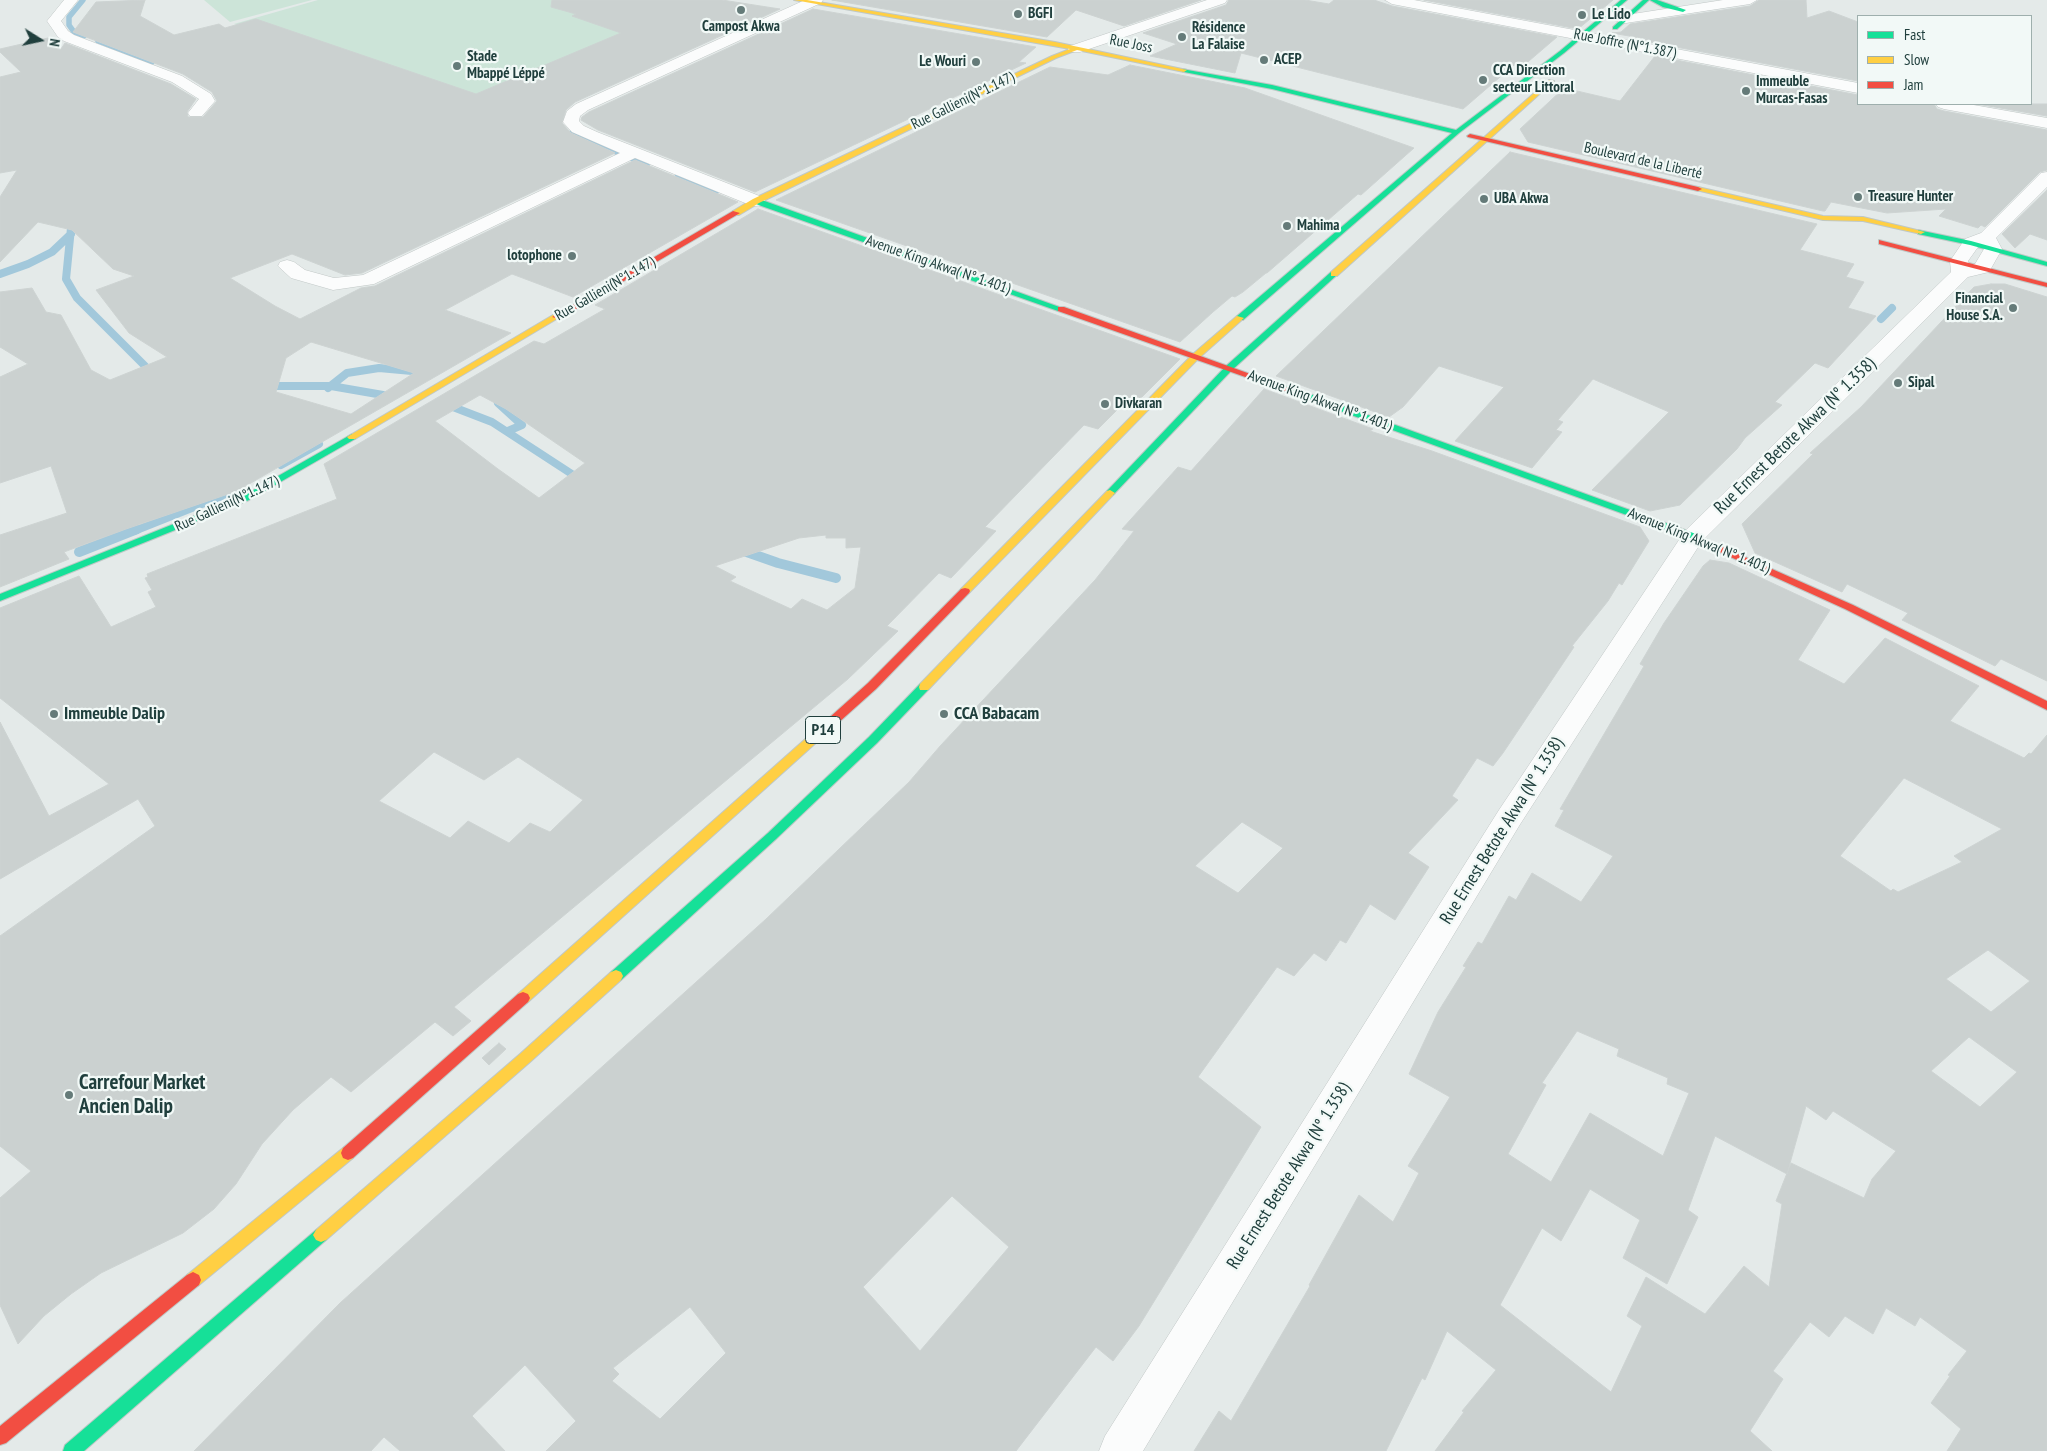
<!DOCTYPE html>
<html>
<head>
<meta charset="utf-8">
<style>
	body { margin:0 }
	#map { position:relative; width:2047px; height:1451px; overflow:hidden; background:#e4eae9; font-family:"PT Sans Narrow",sans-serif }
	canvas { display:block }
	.legend { position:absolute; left:1857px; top:15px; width:175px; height:90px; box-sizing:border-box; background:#f2f9f7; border:1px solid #9eafad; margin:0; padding:6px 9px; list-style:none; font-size:15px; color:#203f3d }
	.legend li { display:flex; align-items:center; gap:10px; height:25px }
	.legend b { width:25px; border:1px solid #9eafad }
	.north { position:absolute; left:15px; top:15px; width:50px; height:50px; -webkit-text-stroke:4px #f2f9f7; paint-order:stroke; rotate:100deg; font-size:14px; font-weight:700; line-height:20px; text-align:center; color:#203f3d }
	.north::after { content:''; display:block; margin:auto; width:18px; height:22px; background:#203f3d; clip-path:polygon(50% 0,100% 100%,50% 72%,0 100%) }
</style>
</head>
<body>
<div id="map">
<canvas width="2047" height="1451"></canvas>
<ul class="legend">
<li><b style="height:6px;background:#16e098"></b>Fast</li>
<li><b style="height:6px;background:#ffcf43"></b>Slow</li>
<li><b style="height:6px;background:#f24e42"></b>Jam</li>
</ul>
<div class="north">N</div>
</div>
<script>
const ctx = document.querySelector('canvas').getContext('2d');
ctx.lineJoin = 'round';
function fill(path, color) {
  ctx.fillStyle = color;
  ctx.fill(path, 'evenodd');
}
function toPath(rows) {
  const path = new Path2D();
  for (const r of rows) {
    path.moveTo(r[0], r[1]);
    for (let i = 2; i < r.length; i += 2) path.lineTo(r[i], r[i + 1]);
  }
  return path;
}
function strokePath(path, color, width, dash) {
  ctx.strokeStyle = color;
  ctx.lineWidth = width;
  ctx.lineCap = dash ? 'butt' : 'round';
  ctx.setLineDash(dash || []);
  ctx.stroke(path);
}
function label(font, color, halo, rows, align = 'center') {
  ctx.font = font + ' "PT Sans Narrow",sans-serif';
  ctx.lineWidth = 4.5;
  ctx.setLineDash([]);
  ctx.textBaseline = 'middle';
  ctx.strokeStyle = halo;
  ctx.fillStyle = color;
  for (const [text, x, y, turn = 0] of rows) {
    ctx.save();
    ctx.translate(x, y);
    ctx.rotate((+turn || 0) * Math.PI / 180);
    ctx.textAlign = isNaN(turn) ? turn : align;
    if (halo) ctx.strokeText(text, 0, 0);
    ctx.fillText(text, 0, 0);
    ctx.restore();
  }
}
const green = toPath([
	[204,0,312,0,230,22],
	[318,0,609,0,644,29,467,103,234,24]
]);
const streamFar2 = toPath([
	[83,0,69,17,69,25,74,32,84,36],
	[98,41,152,62],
	[571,133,647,165],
	[677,177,716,192],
	[71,229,72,217]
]);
const streamFar1 = toPath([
	[71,228,66,279,77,298,154,375],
	[0,274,28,264,52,252,71,234],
	[1881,319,1892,308],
	[265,386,331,386,383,395],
	[328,388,347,373,379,368,412,371,420,374],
	[498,403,522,425,508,431],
	[453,407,492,422,581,480],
	[281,465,319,444],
	[134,531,227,494]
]);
const stream = toPath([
	[741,550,778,563,836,578],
	[79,552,137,529]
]);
const building = toPath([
	[145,0,140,16,174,35,219,24,225,28,256,19,476,94,621,33,572,16,576,14,551,7,552,0,722,0,780,9,575,102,566,110,562,123,571,133,615,153,362,273,345,275,292,254,230,278,275,306,300,319,361,288,375,286,635,160,738,202,573,297,512,274,445,310,511,333,237,491,126,529,64,552,69,559,0,587,0,535,67,513,51,466,0,483,0,377,28,364,0,347,0,292,32,288,46,312,61,315,91,370,110,380,167,357,129,333,96,290,134,276,113,269,72,230,38,222,0,262,0,197,17,170,0,173,0,77,21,72,0,52,0,49,48,38,61,49,65,43,171,84,196,99,187,112,188,117,203,117,217,101,212,92,183,74,73,32,96,2,145,0],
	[311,342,344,352,414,373,351,414,276,392,286,358,311,342],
	[832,0,1201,0,1124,26,1076,10,1047,37,832,0],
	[1229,0,1305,0,1329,4,1334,0,1374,0,1392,6,1557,37,1522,67,1514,65,1463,109,1241,53,1235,73,1150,56,1177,44,1143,33,1226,5,1229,0],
	[1424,0,1613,0,1578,29,1424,0],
	[1759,0,1806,0,1807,18,1829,11,1858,22,1858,81,1644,41,1646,39,1612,33,1621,32,1630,24,1750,6,1759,0],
	[813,9,1036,47,1019,62,1026,63,755,192,598,130,581,120,582,117,589,112,813,9],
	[1655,56,1858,95,1858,104,1934,104,1937,109,1944,111,2047,130,2047,170,2040,172,1985,227,1981,225,1978,228,1939,216,1946,209,1887,213,1831,202,1825,211,1823,211,1528,142,1520,129,1564,88,1620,101,1655,56],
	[1130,65,1245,88,1414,148,1361,195,1358,194,1267,273,1266,273,1243,292,1235,297,1232,296,1213,312,1180,342,776,200,1050,67,1108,75,1130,65],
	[1977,104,2047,104,2047,116,1977,104],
	[1510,152,1817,224,1800,250,1854,264,1846,277,1864,282,1848,308,1876,316,1828,368,1815,363,1775,402,1782,405,1745,438,1737,449,1680,505,1650,511,1592,490,1669,412,1593,379,1558,420,1563,422,1556,430,1562,432,1532,468,1455,441,1504,387,1439,366,1403,407,1389,417,1276,376,1510,152],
	[2047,190,2047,240,2030,234,2015,248,2002,234,2047,190],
	[758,209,1180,359,1138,401,1128,399,1098,429,1084,425,985,527,996,531,951,578,939,573,887,626,898,631,848,679,454,1007,471,1021,453,1036,435,1022,351,1092,331,1077,293,1110,262,1144,236,1184,214,1209,183,1233,101,1273,71,1294,44,1316,18,1344,0,1305,0,1198,31,1171,0,1146,0,936,155,826,138,799,0,879,0,722,49,816,109,784,0,698,0,608,79,576,111,627,156,607,148,592,152,590,145,578,148,577,147,574,337,499,324,464,534,341,544,344,605,309,595,305,758,209],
	[480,395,506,409,585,463,539,498,498,469,435,421,480,395],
	[826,535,826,538,846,538,846,548,861,547,855,588,827,610,802,599,791,609,730,581,736,577,715,566,799,538,826,535],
	[434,752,484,780,518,757,583,800,550,832,530,823,509,843,468,821,450,838,379,801,434,752],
	[1991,284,2005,284,2047,297,2047,681,2001,659,1995,666,1902,620,1908,613,1847,584,1842,592,1755,553,1742,524,1813,454,1810,453,1861,407,1974,287,1991,284],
	[1264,389,1373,429,1370,431,1432,451,1640,527,1649,541,1622,585,1619,583,1608,601,1572,646,1574,647,1503,753,1493,766,1477,758,1452,796,1458,800,1408,853,1429,867,1395,920,1370,904,1346,943,1340,940,1326,961,1314,953,1294,976,1277,967,1198,1077,1261,1127,1139,1326,1113,1361,1096,1347,1016,1451,546,1451,576,1421,525,1365,472,1416,505,1451,400,1451,384,1437,371,1451,194,1451,340,1303,766,919,909,782,941,745,1095,580,1134,531,1122,529,1178,467,1191,471,1264,389],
	[1242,822,1283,848,1238,893,1195,866,1242,822],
	[952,1196,1009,1247,920,1351,863,1287,952,1196],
	[690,1307,726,1353,660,1419,612,1381,619,1374,613,1368,690,1307],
	[1710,560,1729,563,1830,610,1798,660,1844,684,1885,638,1979,686,1950,721,2024,758,2029,753,2031,754,2047,735,2047,1451,1947,1451,1961,1429,1931,1403,1950,1376,1948,1375,1967,1351,1920,1317,1915,1326,1886,1308,1873,1334,1845,1316,1829,1337,1810,1322,1773,1371,1783,1379,1750,1431,1772,1451,1435,1451,1464,1412,1462,1411,1496,1370,1447,1331,1425,1380,1422,1378,1386,1451,1194,1451,1219,1411,1231,1421,1310,1286,1309,1285,1359,1195,1393,1222,1419,1173,1408,1166,1450,1097,1409,1074,1438,1012,1466,967,1463,966,1478,942,1482,944,1509,896,1516,900,1532,873,1581,902,1613,856,1555,826,1564,810,1560,809,1644,666,1640,664,1664,623,1703,566,1710,560],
	[1904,778,2002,829,1954,856,1962,862,1898,892,1893,889,1891,891,1840,856,1904,778],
	[1988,950,2030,981,1991,1012,1946,979,1988,950],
	[1577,1031,1619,1049,1617,1056,1668,1078,1667,1084,1689,1093,1663,1156,1590,1113,1551,1182,1508,1154,1546,1085,1542,1083,1577,1031],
	[1969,1037,2017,1072,1980,1107,1931,1071,1969,1037],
	[1806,1106,1826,1120,1833,1111,1896,1151,1872,1179,1864,1198,1791,1163,1776,1201,1782,1204,1769,1287,1744,1266,1705,1314,1646,1277,1627,1316,1642,1326,1611,1392,1500,1305,1542,1228,1561,1241,1590,1189,1640,1220,1623,1258,1667,1284,1698,1217,1688,1210,1715,1136,1787,1174,1806,1106],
	[499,1043,506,1049,489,1065,482,1058,499,1043]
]);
const street = toPath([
	[64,0,78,0,61,21,68,31,74,35,182,76,211,94,215,101,202,116,190,116,188,113,199,99,172,82,64,41,58,37,47,21,64,0],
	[805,0,823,0,821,3,588,110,580,116,579,121,584,126,597,132,762,197,765,201,762,205,756,206,750,205,635,158,374,284,333,290,291,278,278,266,280,262,287,260,294,262,305,270,334,278,363,275,620,153,572,132,563,122,567,111,576,104,805,0],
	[1207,0,1227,0,1225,3,1080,52,1070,52,1068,49,1070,46,1207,0],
	[1385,0,1414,0,1858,83,1858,93,1392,4,1385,0],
	[1723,0,1757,0,1750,4,1626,23,1602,18,1600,15,1607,11,1626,15,1723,0],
	[1936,104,1968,104,2047,118,2047,128,1944,109,1938,107,1936,104],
	[2047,172,2047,187,1996,238,2002,249,1989,272,1968,277,1702,541,1519,826,1143,1451,1099,1451,1105,1436,1499,810,1685,531,1951,272,1950,261,1965,239,1981,233,2041,173,2047,172],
	[1982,245,1984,249,1975,264,1969,265,1968,261,1978,247,1982,245]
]);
const fast = toPath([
	[1621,0,1627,0,1564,53,1459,133,1243,320,1237,320,1237,316,1452,133,1272,89,1184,72,1182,71,1182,69,1272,85,1456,130,1560,51,1621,0],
	[1643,0,1649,0,1617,29,1613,29,1613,27,1643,0],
	[1650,0,1657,0,1686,10,1683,12,1663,7,1650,0],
	[753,199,759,199,1065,309,1058,311,753,203,753,199],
	[1918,230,1971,241,2047,262,2047,266,1970,245,1918,234,1918,230],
	[1331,272,1338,274,1232,370,1113,495,1107,495,1107,491,1226,366,1331,272],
	[1288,386,1696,534,1723,548,1721,550,1715,550,1690,538,1285,391,1285,387,1288,386],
	[352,434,357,437,355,439,249,500,0,601,0,594,243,496,352,434],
	[924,683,928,684,929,687,928,690,877,743,776,839,621,980,616,982,611,980,609,976,611,972,768,833,869,737,920,684,924,683],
	[321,1228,326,1230,329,1235,326,1240,84,1451,63,1451,65,1445,316,1230,321,1228]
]);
const slow = toPath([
	[794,0,807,0,1055,42,1187,70,1184,72,1077,50,1056,58,759,203,739,215,733,215,733,211,753,199,1052,56,1070,49,794,0],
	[1549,80,1554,81,1337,276,1331,276,1331,272,1549,80],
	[1698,187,1823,216,1863,217,1925,232,1921,234,1863,221,1823,220,1696,190,1694,189,1698,187],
	[553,315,560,317,355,439,349,439,347,437,553,315],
	[1237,316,1244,318,1199,358,969,593,961,593,960,591,961,589,1193,354,1237,316],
	[1110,490,1115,493,1113,495,928,690,920,690,919,687,920,684,1107,491,1110,490],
	[824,725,830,729,828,732,528,1002,523,1004,518,1002,516,998,518,994,820,726,824,725],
	[616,970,621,972,623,976,621,980,530,1062,326,1240,321,1242,316,1240,313,1235,316,1230,520,1054,611,972,616,970],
	[348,1146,353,1148,355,1153,353,1158,199,1285,193,1288,187,1285,185,1280,187,1275,343,1148,348,1146]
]);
const jam = toPath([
	[1470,134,1698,187,1702,189,1698,191,1468,137,1467,136,1470,134],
	[733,211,740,213,559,319,552,317,733,211],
	[1879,240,2047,283,2047,287,1879,244,1879,240],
	[1058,307,1064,307,1292,389,1291,391,1285,391,1058,311,1058,307],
	[1718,545,1853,605,2047,701,2047,710,1845,609,1715,550,1713,548,1715,546,1718,545],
	[965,588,969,589,970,591,969,593,876,689,828,732,820,732,818,729,820,726,868,683,961,589,965,588],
	[523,992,528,994,530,998,528,1002,353,1158,348,1160,343,1158,341,1153,343,1148,518,994,523,992],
	[193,1272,199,1275,201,1280,199,1285,6,1443,0,1445,0,1426,187,1275,193,1272]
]);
const markers = [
	[741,10,5,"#657b79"],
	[1018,14,5,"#657b79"],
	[1582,15,5,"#657b79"],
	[1182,37,5,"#657b79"],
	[1264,60,5,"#657b79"],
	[976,62,5,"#657b79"],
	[457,66,5,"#657b79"],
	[1483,80,5,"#657b79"],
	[1746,91,5,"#657b79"],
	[1858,197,5,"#657b79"],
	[1484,199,5,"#657b79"],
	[1287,226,5,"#657b79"],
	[572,256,5,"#657b79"],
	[2013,308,5,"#657b79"],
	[1898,383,5,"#657b79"],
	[1105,404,5,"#657b79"],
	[54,714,5,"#657b79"],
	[944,714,5,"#657b79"],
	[69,1095,5,"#657b79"]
];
const farPoinames = [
	["BGFI",1028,14],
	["Le Lido",1592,15],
	["Campost Akwa",741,27,"center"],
	["Résidence",1192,28],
	["La Falaise",1192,45],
	["Stade",467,57],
	["Mbappé Léppé",467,74],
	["ACEP",1274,60],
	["Le Wouri",966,62,"right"],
	["CCA Direction",1493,71],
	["secteur Littoral",1493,88],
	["Immeuble",1756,82],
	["Murcas-Fasas",1756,99],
	["Treasure Hunter",1868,197],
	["UBA Akwa",1494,199],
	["Mahima",1297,226],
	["lotophone",562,256,"right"],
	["Financial",2003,299,"right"],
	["House S.A.",2003,316,"right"],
	["Sipal",1908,383],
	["Divkaran",1115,404]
];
const farStreetnames = [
	["Rue Joss",1131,44,11],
	["Rue Joffre (N°1.387)",1625,44,11],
	["Rue Gallieni(N°1.147)",963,101,-26],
	["Boulevard de la Liberté",1643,161,13],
	["Avenue King Akwa( N° 1.401)",938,265,19],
	["Rue Gallieni(N°1.147)",605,289,-30],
	["Avenue King Akwa( N° 1.401)",1320,401,20],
	["Rue Gallieni(N°1.147)",227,504,-25],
	["Avenue King Akwa( N° 1.401)",1699,541,22]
];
const shields = [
	[823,730,35]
];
const shieldNames = [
	["P14",823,730]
];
const streetNames = [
	["Rue Ernest Betote Akwa (N° 1.358)",1795,436,-44],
	["Rue Ernest Betote Akwa (N° 1.358)",1502,831,-58],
	["Rue Ernest Betote Akwa (N° 1.358)",1289,1176,-58]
];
const poiNames = [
	["Immeuble Dalip",64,714],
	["CCA Babacam",954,714]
];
const nearPoinames = [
	["Carrefour Market",79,1083],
	["Ancien Dalip",79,1107]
];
fill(green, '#cce4d8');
strokePath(streamFar2, '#a2c8db', 5.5);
strokePath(streamFar1, '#a2c8db', 8);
strokePath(stream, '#a2c8db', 10);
fill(building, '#cbd1d0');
strokePath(building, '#cdd3d2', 1);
strokePath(street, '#c1c7c6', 1);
strokePath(fast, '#bfc8c6', 2);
strokePath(slow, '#bfc8c6', 2);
strokePath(jam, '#bfc8c6', 2);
fill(street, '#fbfcfc');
fill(fast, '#16e098');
fill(slow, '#ffcf43');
fill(jam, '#f24e42');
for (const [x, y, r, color] of markers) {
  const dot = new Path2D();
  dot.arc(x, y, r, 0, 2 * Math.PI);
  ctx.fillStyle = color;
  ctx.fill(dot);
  strokePath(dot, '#f2f9f7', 2);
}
label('bold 15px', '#203f3d', '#f2f9f7', farPoinames, 'left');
label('15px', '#203f3d', '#f2f9f7', farStreetnames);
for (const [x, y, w] of shields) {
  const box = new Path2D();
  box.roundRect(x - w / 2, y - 13.5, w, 27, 4);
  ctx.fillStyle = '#f2f9f7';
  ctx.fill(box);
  strokePath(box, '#203f3d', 1);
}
label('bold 16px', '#203f3d', null, shieldNames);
label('18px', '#203f3d', '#f2f9f7', streetNames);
label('bold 18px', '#203f3d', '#f2f9f7', poiNames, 'left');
label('bold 21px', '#203f3d', '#f2f9f7', nearPoinames, 'left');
</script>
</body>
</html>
